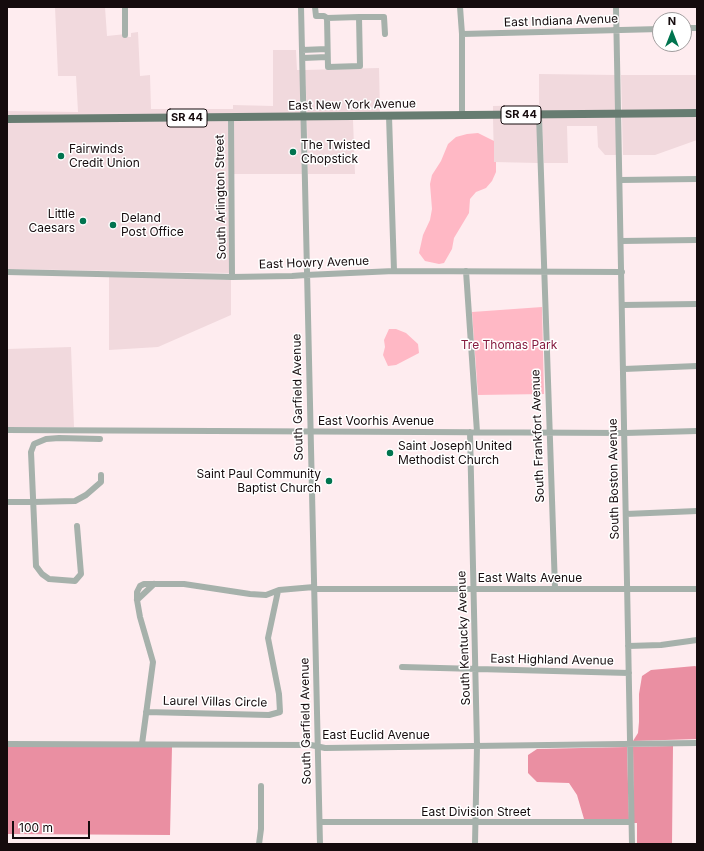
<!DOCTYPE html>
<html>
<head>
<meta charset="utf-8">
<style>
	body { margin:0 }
	#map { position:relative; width:704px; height:851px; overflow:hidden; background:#feecef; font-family:Inter,sans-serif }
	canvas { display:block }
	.frame { position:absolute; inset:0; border:8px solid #150b0d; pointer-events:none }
	.north { position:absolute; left:652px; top:12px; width:40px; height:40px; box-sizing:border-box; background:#fff; border:1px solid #a19d9e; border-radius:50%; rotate:0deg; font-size:11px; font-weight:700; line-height:16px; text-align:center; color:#150b0d }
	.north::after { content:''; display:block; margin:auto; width:14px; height:18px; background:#00744f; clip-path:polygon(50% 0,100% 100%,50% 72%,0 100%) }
	.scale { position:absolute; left:12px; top:821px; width:78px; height:18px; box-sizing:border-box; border:2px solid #150b0d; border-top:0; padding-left:5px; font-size:12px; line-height:14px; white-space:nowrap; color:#150b0d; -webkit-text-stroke:3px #fff; paint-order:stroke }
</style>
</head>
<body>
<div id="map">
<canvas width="704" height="851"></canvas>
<div class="frame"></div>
<div class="north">N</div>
<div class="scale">100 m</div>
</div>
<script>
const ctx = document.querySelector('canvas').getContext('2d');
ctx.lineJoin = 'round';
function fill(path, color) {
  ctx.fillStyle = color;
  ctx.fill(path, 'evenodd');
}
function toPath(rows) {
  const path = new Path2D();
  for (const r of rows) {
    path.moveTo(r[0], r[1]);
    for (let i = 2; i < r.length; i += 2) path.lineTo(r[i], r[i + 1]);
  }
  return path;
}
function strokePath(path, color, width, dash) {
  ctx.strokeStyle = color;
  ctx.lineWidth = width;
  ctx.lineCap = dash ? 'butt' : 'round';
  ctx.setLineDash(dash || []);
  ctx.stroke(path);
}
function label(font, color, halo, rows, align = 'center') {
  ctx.font = font + ' Inter,sans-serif';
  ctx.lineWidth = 3;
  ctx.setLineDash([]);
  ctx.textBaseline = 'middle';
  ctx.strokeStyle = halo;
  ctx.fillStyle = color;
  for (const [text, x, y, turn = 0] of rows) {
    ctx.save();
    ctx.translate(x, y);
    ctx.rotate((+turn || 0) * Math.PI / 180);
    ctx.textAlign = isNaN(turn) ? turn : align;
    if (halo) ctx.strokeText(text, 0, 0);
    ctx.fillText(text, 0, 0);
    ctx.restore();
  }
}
const built = toPath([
	[55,7,105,7,107,36,126,34,126,37,131,37,131,33,138,32,140,76,150,75,151,109,233,109,233,105,273,106,273,50,296,50,297,70,300,70,301,114,7,116,7,111,78,112,76,76,58,76],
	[379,68,380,113,307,114,305,70],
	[539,74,616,75,616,111,493,112,493,106,539,105],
	[621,75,697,75,697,110,622,111],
	[697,116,697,140,655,155,623,155,622,117],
	[617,117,617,155,605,155,598,147,597,126,567,126,568,163,544,163,542,118],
	[493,118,537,118,538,163,494,162],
	[301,120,302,174,234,174,234,121],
	[307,120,353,120,355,174,308,174],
	[228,121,230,273,7,269,7,122],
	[109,276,231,280,231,315,158,347,109,350],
	[71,347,74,427,7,427,7,349]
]);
const green = toPath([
	[478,133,494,141,494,162,496,162,496,172,492,181,486,188,476,192,470,199,469,213,454,238,452,249,444,263,439,264,425,261,419,253,423,235,430,220,432,209,430,184,432,175,441,161,448,144,456,137,467,134],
	[542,307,544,394,478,395,472,312],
	[389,329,396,329,406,333,418,344,419,353,396,365,388,366,383,355,385,347,384,340]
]);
const forest = toPath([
	[695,666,697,667,697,739,633,741,638,733,639,722,639,694,642,676,651,670],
	[673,746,672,844,637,844,637,823,634,823,633,747],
	[7,747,172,747,170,835,8,834],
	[627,747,629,819,584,819,577,795,569,783,537,782,528,773,528,755,537,749]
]);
const minor = toPath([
	[125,7,125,35],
	[301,7,320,844],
	[315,7,316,16,324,16,327,18,359,17,360,66,328,67,327,18],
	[460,7,462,34,462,116],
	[616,7,632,844],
	[359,17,384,17,385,34],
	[684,28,697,28],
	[462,34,660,29],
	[302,50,327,49],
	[303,58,327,57],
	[539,115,555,588],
	[389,116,394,271],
	[231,118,232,277],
	[620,180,697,179],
	[621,241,697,240],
	[466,271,477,432],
	[7,272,232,277,292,276,306,275,394,271,622,272],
	[622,305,697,304],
	[624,369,697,366],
	[7,430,625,433,697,431],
	[470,432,477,746,475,844],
	[7,502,33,502,75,501,86,495,101,482,101,475],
	[626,514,697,511],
	[77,526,81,574,75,581,49,579,42,574,36,566,31,452,34,444,46,439,59,438,100,439],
	[315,589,697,589],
	[137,600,154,584],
	[628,646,661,645,697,640],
	[402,667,629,673],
	[146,712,269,715,280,712,279,694,268,638,278,591],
	[7,744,311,745,325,748,697,743],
	[142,744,153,662,140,617,137,600,137,592,140,586,144,584,184,584,250,594,266,595,279,590,314,587],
	[320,822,631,822],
	[259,844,261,829,261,786]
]);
const major = toPath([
	[7,119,697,113]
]);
const markers = [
	[293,152,4,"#00744f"],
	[61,156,4,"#00744f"],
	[83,221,4,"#00744f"],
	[113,225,4,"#00744f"],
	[390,453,4,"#00744f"],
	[329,481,4,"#00744f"]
];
const shields = [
	[521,115,40],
	[187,118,40]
];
const shieldNames = [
	["SR 44",521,115],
	["SR 44",187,118]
];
const streetNames = [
	["East Indiana Avenue",561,21,-2],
	["East New York Avenue",352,105,-1],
	["South Arlington Street",221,197,-91],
	["East Howry Avenue",314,263,-2],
	["South Garfield Avenue",298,397,-91],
	["East Voorhis Avenue",376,421],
	["South Frankfort Avenue",538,436,-92],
	["South Boston Avenue",614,479,-91],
	["East Walts Avenue",530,578],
	["South Kentucky Avenue",464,638,-92],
	["East Highland Avenue",552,660,1],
	["Laurel Villas Circle",215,702,1],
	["South Garfield Avenue",306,721,-91],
	["East Euclid Avenue",376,735],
	["East Division Street",476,812]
];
const poiNames = [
	["The Twisted",301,145],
	["Chopstick",301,159],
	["Fairwinds",69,149],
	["Credit Union",69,163],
	["Little",75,214,"right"],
	["Caesars",75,228,"right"],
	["Deland",121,218],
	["Post Office",121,232],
	["Saint Joseph United",398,446],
	["Methodist Church",398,460],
	["Saint Paul Community",321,474,"right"],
	["Baptist Church",321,488,"right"]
];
const parkNames = [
	["Tre Thomas Park",509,345]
];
fill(built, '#f1d9dd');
fill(green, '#ffb8c5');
fill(forest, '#ea8fa2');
strokePath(minor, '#a6b1ab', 6);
strokePath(major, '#677c71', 8);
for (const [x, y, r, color] of markers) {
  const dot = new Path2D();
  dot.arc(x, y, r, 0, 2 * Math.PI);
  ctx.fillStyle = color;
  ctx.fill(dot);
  strokePath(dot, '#fff', 1.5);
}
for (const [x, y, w] of shields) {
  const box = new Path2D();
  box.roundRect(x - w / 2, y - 9, w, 18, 3);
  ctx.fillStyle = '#fff';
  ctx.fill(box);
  strokePath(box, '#150b0d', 1);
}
label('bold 11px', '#150b0d', null, shieldNames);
label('12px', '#150b0d', '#fff', streetNames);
label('12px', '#150b0d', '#fff', poiNames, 'left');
label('12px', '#861c40', '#fff', parkNames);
</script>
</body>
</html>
